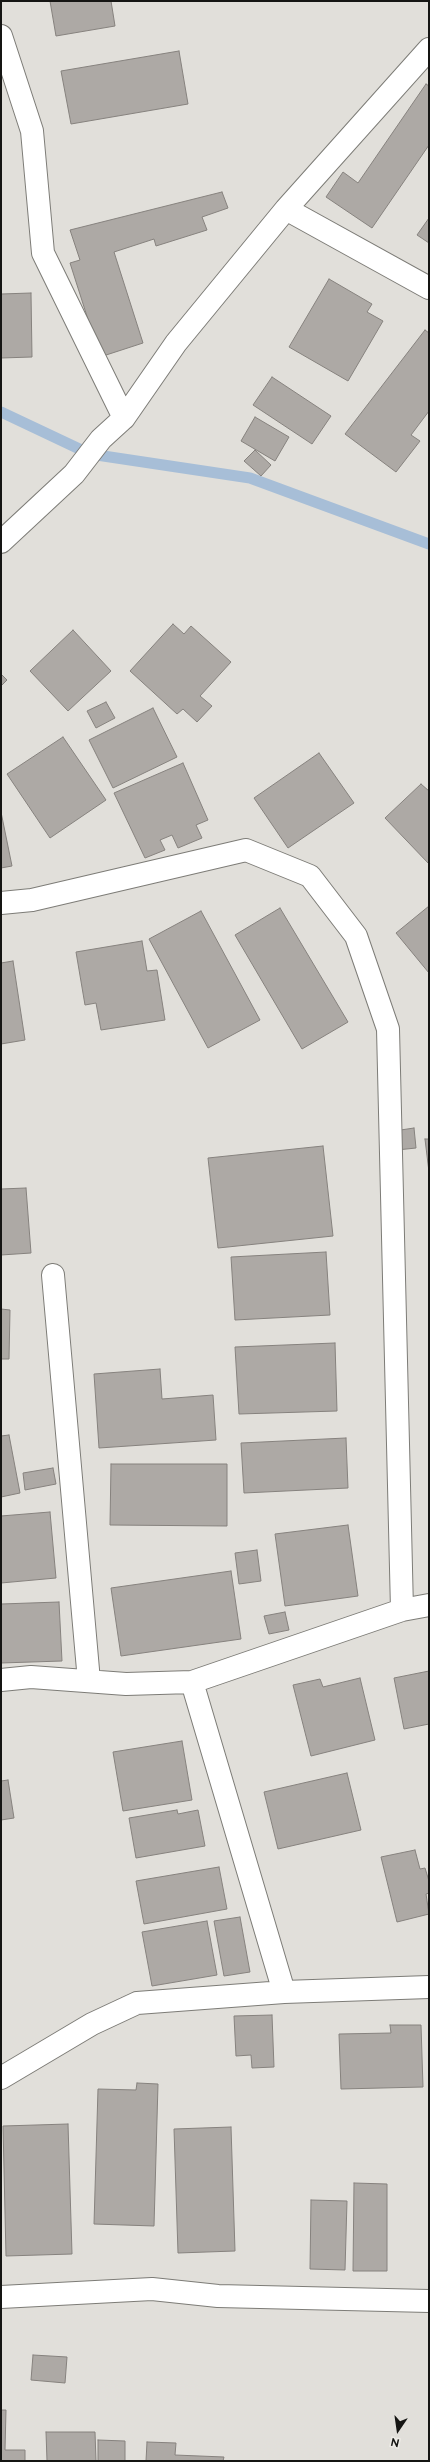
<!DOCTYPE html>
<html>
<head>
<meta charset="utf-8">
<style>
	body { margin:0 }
	#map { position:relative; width:430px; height:2462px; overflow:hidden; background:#e1dfda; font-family:Raleway,sans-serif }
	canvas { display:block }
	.frame { position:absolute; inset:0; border:2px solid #151513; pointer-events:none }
	.north { position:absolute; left:378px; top:2410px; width:40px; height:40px; -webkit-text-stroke:3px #eeece7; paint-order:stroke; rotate:193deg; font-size:11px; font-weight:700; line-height:16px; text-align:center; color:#151513 }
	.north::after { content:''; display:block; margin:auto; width:14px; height:18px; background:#151513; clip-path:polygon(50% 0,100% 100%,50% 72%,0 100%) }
</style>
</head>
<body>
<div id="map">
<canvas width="430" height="2462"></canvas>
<div class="frame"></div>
<div class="north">N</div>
</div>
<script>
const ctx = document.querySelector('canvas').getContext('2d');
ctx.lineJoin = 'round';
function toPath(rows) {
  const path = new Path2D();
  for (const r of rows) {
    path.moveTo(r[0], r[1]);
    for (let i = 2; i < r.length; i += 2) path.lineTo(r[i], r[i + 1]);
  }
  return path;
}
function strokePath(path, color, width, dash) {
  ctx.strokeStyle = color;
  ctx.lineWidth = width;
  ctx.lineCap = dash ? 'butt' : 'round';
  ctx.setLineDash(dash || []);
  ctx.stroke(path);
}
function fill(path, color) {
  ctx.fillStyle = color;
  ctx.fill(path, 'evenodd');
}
const stream = toPath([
	[1,412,90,454,250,478,429,544]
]);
const building = toPath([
	[50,1,111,1,115,26,56,36,50,1],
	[179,51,188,104,71,124,61,71,179,51],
	[426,84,429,86,429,145,372,228,326,197,343,172,358,183,426,84],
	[222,192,228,208,202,217,207,230,156,246,154,239,114,252,143,343,100,357,70,263,80,260,70,230,222,192],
	[429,218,429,243,417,235,429,218],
	[329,279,372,304,367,312,383,321,348,381,289,347,329,279],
	[31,293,32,357,1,358,1,294,31,293],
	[425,330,429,333,429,411,411,435,420,441,396,472,345,434,425,330],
	[272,377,331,416,312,444,253,405,272,377],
	[255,417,289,437,275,461,241,441,255,417],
	[255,450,271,465,261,476,244,461,255,450],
	[173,624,184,634,191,626,231,662,200,696,212,706,197,722,183,709,177,714,130,671,173,624],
	[73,630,111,671,68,711,30,671,73,630],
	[1,674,7,680,1,686,1,674],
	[106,702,115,718,96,728,87,711,106,702],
	[153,708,177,757,113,788,89,740,153,708],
	[63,737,106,800,50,838,7,774,63,737],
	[319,753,354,803,288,848,254,798,319,753],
	[183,763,208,820,196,825,202,838,178,848,172,835,160,840,165,850,145,858,114,793,183,763],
	[421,784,429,791,429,864,385,818,421,784],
	[1,812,12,866,1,868,1,812],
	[429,906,429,973,396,933,429,906],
	[280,908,348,1022,302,1049,235,935,280,908],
	[201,911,260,1020,208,1048,149,939,201,911],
	[142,941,147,971,157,970,165,1020,101,1030,96,1003,85,1005,76,952,142,941],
	[13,961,25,1040,1,1044,1,963,13,961],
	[414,1128,416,1148,397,1150,394,1131,414,1128],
	[425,1139,429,1139,429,1172,425,1139],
	[323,1146,333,1236,218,1248,208,1158,323,1146],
	[26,1188,31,1253,1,1255,1,1189,26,1188],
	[326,1252,330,1315,235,1320,231,1257,326,1252],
	[1,1309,10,1310,9,1359,1,1359,1,1309],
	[335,1343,337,1411,239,1414,235,1347,335,1343],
	[160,1369,162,1399,213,1395,216,1440,99,1448,94,1374,160,1369],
	[9,1435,20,1493,1,1497,1,1436,9,1435],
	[346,1438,348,1488,244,1493,241,1443,346,1438],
	[111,1464,227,1464,227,1526,110,1525,111,1464],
	[53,1468,56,1484,25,1490,23,1473,53,1468],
	[50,1512,56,1578,1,1583,1,1516,50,1512],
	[348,1525,358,1596,285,1606,275,1534,348,1525],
	[257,1550,261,1581,239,1584,235,1553,257,1550],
	[231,1571,241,1639,121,1656,111,1588,231,1571],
	[59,1602,62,1661,1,1663,1,1604,59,1602],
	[285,1612,289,1630,269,1634,264,1616,285,1612],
	[429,1671,429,1724,404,1729,394,1678,429,1671],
	[360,1678,375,1740,311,1756,293,1685,320,1679,323,1687,360,1678],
	[182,1741,192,1800,123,1811,113,1752,182,1741],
	[347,1773,361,1830,278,1849,264,1792,347,1773],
	[8,1780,14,1818,1,1820,1,1781,8,1780],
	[177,1810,178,1814,198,1810,205,1846,136,1858,129,1818,177,1810],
	[415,1850,420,1869,425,1868,429,1881,429,1893,426,1894,429,1914,397,1922,381,1857,415,1850],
	[219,1867,227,1909,144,1924,136,1881,219,1867],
	[240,1917,250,1972,224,1976,214,1921,240,1917],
	[207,1921,217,1975,152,1986,142,1932,207,1921],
	[272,2015,274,2067,252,2068,251,2055,236,2056,234,2016,272,2015],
	[390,2025,421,2025,423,2087,341,2089,339,2034,391,2033,390,2025],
	[137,2083,158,2084,154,2226,94,2224,98,2089,136,2090,137,2083],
	[68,2124,72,2254,6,2256,3,2126,68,2124],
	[231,2127,235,2251,178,2253,174,2129,231,2127],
	[354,2183,387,2184,387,2271,353,2271,354,2183],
	[311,2200,347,2201,345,2270,310,2269,311,2200],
	[33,2355,67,2357,65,2383,31,2380,33,2355],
	[1,2410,6,2410,5,2450,25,2450,25,2461,1,2461,1,2410],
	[46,2432,95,2432,96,2461,47,2461,46,2432],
	[98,2440,125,2441,125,2461,98,2461,98,2440],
	[147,2442,176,2443,175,2455,224,2457,223,2461,146,2461,147,2442]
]);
const minor = toPath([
	[1,36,32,131,43,253,124,418],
	[286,209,429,288],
	[1,542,74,474,101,439,124,418,176,343,286,209,429,49],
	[1,903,32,900,246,850,310,876,356,936,388,1029,402,1610],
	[53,1275,89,1681],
	[1,1680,31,1677,126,1684,192,1682,402,1610,429,1605],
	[192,1682,284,1992],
	[1,2078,92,2024,137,2003,284,1992,429,1987],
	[1,2297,152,2289,218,2296,429,2301]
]);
strokePath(stream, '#a7bed7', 11);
fill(building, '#ada9a5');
strokePath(building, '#86827e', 1);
strokePath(minor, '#7d7c77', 24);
strokePath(minor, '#fff', 22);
</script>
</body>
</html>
